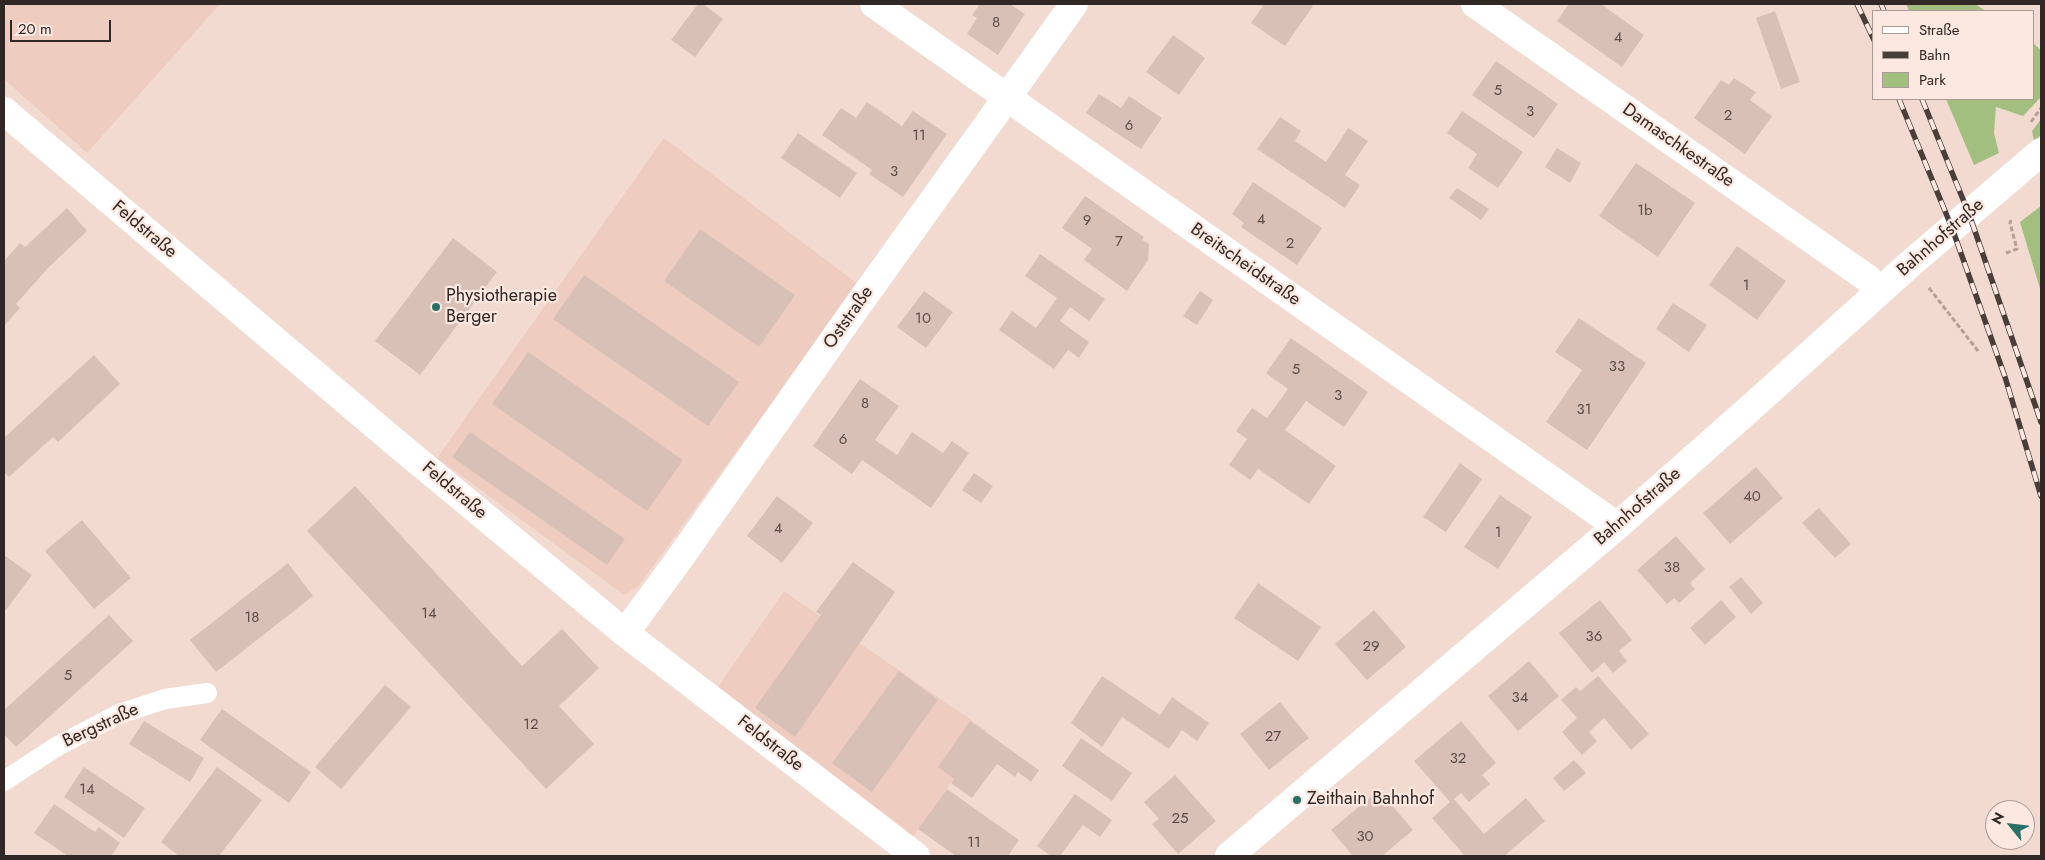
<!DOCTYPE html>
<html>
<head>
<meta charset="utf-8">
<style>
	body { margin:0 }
	#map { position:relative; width:2045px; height:860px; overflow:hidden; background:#f3dad0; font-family:Jost,sans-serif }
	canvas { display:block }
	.frame { position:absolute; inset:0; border:5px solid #312724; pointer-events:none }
	.legend { position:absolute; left:1872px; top:10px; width:162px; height:90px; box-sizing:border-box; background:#fce8e0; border:1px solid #ab9b95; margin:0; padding:6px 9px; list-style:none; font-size:15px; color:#312724 }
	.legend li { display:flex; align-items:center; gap:10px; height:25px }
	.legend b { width:25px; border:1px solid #ab9b95 }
	.north { position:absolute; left:1985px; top:800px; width:50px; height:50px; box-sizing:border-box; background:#fce8e0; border:1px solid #ab9b95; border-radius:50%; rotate:299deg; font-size:14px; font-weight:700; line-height:20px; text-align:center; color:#312724 }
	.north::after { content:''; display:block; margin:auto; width:18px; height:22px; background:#297067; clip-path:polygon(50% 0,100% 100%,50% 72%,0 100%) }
	.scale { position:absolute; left:10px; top:20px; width:101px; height:22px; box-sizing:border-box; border:2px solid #312724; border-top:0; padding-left:6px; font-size:15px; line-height:18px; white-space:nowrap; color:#312724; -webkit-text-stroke:4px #fce8e0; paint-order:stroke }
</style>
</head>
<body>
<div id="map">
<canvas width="2045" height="860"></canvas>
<div class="frame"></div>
<ul class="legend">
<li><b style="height:6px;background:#fff"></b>Straße</li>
<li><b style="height:6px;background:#4a3e3a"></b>Bahn</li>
<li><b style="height:14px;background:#a3bf80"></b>Park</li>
</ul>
<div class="north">N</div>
<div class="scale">20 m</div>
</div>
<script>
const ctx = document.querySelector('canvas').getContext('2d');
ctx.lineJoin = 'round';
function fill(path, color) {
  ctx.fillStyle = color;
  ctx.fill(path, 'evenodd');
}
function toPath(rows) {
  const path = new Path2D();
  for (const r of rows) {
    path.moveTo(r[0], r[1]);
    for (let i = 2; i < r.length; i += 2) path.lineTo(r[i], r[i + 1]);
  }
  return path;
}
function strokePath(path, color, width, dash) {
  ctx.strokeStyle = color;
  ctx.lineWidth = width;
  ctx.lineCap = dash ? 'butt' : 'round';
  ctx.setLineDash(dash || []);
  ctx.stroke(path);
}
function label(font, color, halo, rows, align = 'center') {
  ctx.font = font + ' Jost,sans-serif';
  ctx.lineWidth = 4.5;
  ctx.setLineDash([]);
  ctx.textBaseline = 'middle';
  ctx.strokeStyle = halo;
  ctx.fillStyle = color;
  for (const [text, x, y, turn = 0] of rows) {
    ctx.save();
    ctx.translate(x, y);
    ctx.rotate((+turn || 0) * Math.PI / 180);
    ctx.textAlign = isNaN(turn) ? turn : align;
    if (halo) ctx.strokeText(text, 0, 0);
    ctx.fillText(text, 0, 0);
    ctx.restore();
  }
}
const built = toPath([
	[8,4,220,4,87,153,4,79,4,10],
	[664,138,858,284,638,587,624,595,437,458],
	[784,591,987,731,912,838,714,693]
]);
const green = toPath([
	[1906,4,1975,4,1986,11,1909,11],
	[2034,44,2041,50,2041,97,2023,116,1996,107,1994,133,1999,153,1974,165,1946,99,2034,99],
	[2041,119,2041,135,2034,141,2032,131],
	[2041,206,2041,292,2020,222]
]);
const building = toPath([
	[698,4,703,4,723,19,695,57,671,40],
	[980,4,1010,4,1025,14,998,55,967,34,977,18,972,15],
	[1259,4,1309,4,1313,6,1285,46,1251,23,1263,6],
	[1569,4,1601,4,1644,35,1622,67,1557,21],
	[1775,11,1800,82,1781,89,1756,18],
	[1173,35,1205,58,1179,95,1146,72],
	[1496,61,1558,104,1534,138,1472,95],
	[1734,78,1756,92,1750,100,1772,116,1745,154,1694,118,1721,80,1729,85],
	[1099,94,1121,108,1129,96,1162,118,1141,149,1086,113],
	[867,102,902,126,913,111,947,134,903,197,869,174,872,170,822,135,841,108,856,118],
	[1462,111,1523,152,1498,188,1468,168,1477,154,1447,133],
	[1280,117,1301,131,1295,141,1326,162,1348,128,1368,141,1345,175,1360,185,1345,208,1257,149],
	[798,133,857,173,840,198,781,158],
	[1557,148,1581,163,1570,183,1545,167],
	[1636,163,1695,203,1658,257,1599,216],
	[1253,182,1322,228,1297,265,1241,227,1244,223,1232,214],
	[1457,188,1489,209,1481,220,1449,198],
	[1085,196,1144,237,1142,240,1149,244,1148,260,1127,291,1084,260,1092,249,1062,228],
	[67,208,87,231,48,268,16,304,20,308,4,326,4,261,20,243,25,247],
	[700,229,795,295,759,347,664,281],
	[453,238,497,272,420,375,375,341],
	[1737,246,1786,281,1757,320,1709,285],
	[1040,254,1105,299,1089,321,1070,307,1060,321,1089,342,1079,358,1068,350,1054,369,999,330,1012,311,1036,328,1057,298,1025,276],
	[584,275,739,382,708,426,553,319],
	[924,291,953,312,926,348,897,327],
	[1200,291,1213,300,1197,325,1183,316],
	[1673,303,1707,325,1689,352,1656,329],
	[1579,318,1646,363,1587,450,1546,422,1582,370,1555,352],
	[1291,338,1368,392,1344,427,1306,401,1285,430,1336,466,1309,504,1258,469,1250,480,1229,465,1247,439,1236,431,1252,408,1267,418,1288,389,1266,373],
	[528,352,683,460,647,511,492,404],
	[94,355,120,384,58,442,53,437,9,477,4,472,4,438],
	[860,379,899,406,875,440,897,455,912,432,943,453,952,441,969,453,931,508,862,460,852,474,813,446],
	[470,432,625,539,607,565,452,457],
	[1460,463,1482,479,1446,532,1423,517],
	[1756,467,1783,498,1730,544,1703,513],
	[974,473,993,486,981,503,962,490],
	[355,486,522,666,562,629,599,668,559,706,594,744,546,789,307,531],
	[1500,495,1532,517,1498,569,1464,547],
	[777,496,813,523,782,563,747,536],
	[1819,508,1851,544,1835,558,1802,523],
	[82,520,131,578,94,609,45,551],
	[1676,536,1705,569,1690,583,1695,589,1679,603,1674,598,1667,604,1637,570],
	[4,555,32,575,6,610,4,609],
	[853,562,895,592,795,737,755,708,821,615,816,612],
	[288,563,313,596,216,672,190,640],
	[1741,577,1763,603,1751,614,1729,587],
	[1258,583,1321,627,1298,661,1234,618],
	[1600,600,1632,640,1619,651,1627,661,1613,673,1604,662,1592,673,1559,633],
	[1721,600,1736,617,1705,645,1690,628],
	[1374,610,1406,647,1367,680,1335,644],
	[109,615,133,641,16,747,4,734,4,710],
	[1529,661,1559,696,1518,731,1488,696],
	[899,671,938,700,872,792,832,763],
	[1102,676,1160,715,1172,697,1209,723,1197,741,1182,730,1169,749,1122,717,1102,747,1071,723],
	[1598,676,1649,734,1631,750,1604,718,1589,732,1597,741,1582,755,1562,732,1577,718,1561,700,1576,687,1580,691],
	[385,685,411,707,341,789,315,767],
	[1280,702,1309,738,1269,770,1240,734],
	[222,709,311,772,289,803,200,740],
	[144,721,204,758,190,782,129,744],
	[970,721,1039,770,1031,782,1018,772,1015,777,997,764,972,798,951,783,954,779,938,767],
	[1461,721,1496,763,1482,775,1490,784,1469,802,1461,793,1454,799,1484,834,1526,798,1545,821,1504,856,1465,856,1432,818,1450,802,1414,761],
	[1081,738,1132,773,1112,801,1062,766],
	[1574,760,1586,773,1564,791,1553,778],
	[84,767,145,808,124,838,64,797],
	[217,767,262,800,219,856,179,856,161,842],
	[1175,775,1216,821,1178,854,1152,824,1159,819,1144,802],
	[947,789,1019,840,1008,856,956,856,918,829],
	[1379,790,1413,830,1382,856,1353,856,1331,830],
	[1075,794,1112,820,1100,837,1083,825,1060,856,1051,856,1037,846],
	[54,804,95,832,99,827,120,843,111,856,68,856,34,833]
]);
const path = toPath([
	[2031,122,2041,108],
	[2006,253,2017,249,2010,223,2011,220],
	[1929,288,1978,351]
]);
const service = toPath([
	[4,781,56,747,119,714,165,699,207,693]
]);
const minor = toPath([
	[874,4,1617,526],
	[1475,4,1867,278,1880,291],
	[4,111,396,443,625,633,916,856],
	[625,633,678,561,853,312,1074,4]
]);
const tertiary = toPath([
	[1229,856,1617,526,1756,403,1910,264,2041,152]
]);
const rail = toPath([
	[1857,4,1874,40],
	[1881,4,1884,11],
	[1899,99,1952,228,2005,377,2041,496],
	[1922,99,1969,214,2041,422]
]);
const markers = [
	[436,307,5,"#297067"],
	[1297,800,5,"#297067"]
];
const numberNames = [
	["8",996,23],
	["4",1618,38],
	["5",1498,91],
	["3",1530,112],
	["2",1728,116],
	["6",1129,126],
	["11",919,136],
	["3",894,172],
	["1b",1645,211],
	["4",1261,220],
	["9",1087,221],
	["7",1119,242],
	["2",1290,244],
	["1",1746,286],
	["10",923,319],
	["33",1617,367],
	["5",1296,370],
	["3",1338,396],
	["8",865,404],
	["31",1584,410],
	["6",843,440],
	["40",1752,497],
	["4",778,529],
	["1",1498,533],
	["38",1672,568],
	["14",429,614],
	["18",252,618],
	["36",1594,637],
	["29",1371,647],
	["5",68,676],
	["34",1520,698],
	["12",531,725],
	["27",1273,737],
	["32",1458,759],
	["14",87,790],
	["25",1180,819],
	["30",1365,837],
	["11",974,843]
];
const streetNames = [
	["Damaschkestraße",1678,146,35],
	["Feldstraße",144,230,40],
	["Bahnhofstraße",1941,238,-41],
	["Breitscheidstraße",1245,265,35],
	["Oststraße",849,318,-55],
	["Feldstraße",454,491,40],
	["Bahnhofstraße",1638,507,-41],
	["Bergstraße",101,726,-25],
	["Feldstraße",770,744,38]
];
const poiNames = [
	["Physiotherapie",446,297],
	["Berger",446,318],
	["Zeithain Bahnhof",1307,800]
];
fill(built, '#eecdc0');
fill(green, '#a3bf80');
fill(building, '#d9c0b7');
strokePath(path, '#b4a098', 3, [5, 2.5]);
strokePath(service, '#fff', 20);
strokePath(minor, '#fff', 28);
strokePath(tertiary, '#fff', 28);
strokePath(rail, '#4a3e3a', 5.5);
strokePath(rail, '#fce8e0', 4, [11]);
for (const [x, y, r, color] of markers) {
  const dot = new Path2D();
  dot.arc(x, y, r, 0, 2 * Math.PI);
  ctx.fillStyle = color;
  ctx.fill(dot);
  strokePath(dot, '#fce8e0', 2);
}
label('15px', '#5b4d49', null, numberNames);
label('18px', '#312724', '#fce8e0', streetNames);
label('18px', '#312724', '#fce8e0', poiNames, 'left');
</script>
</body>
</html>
